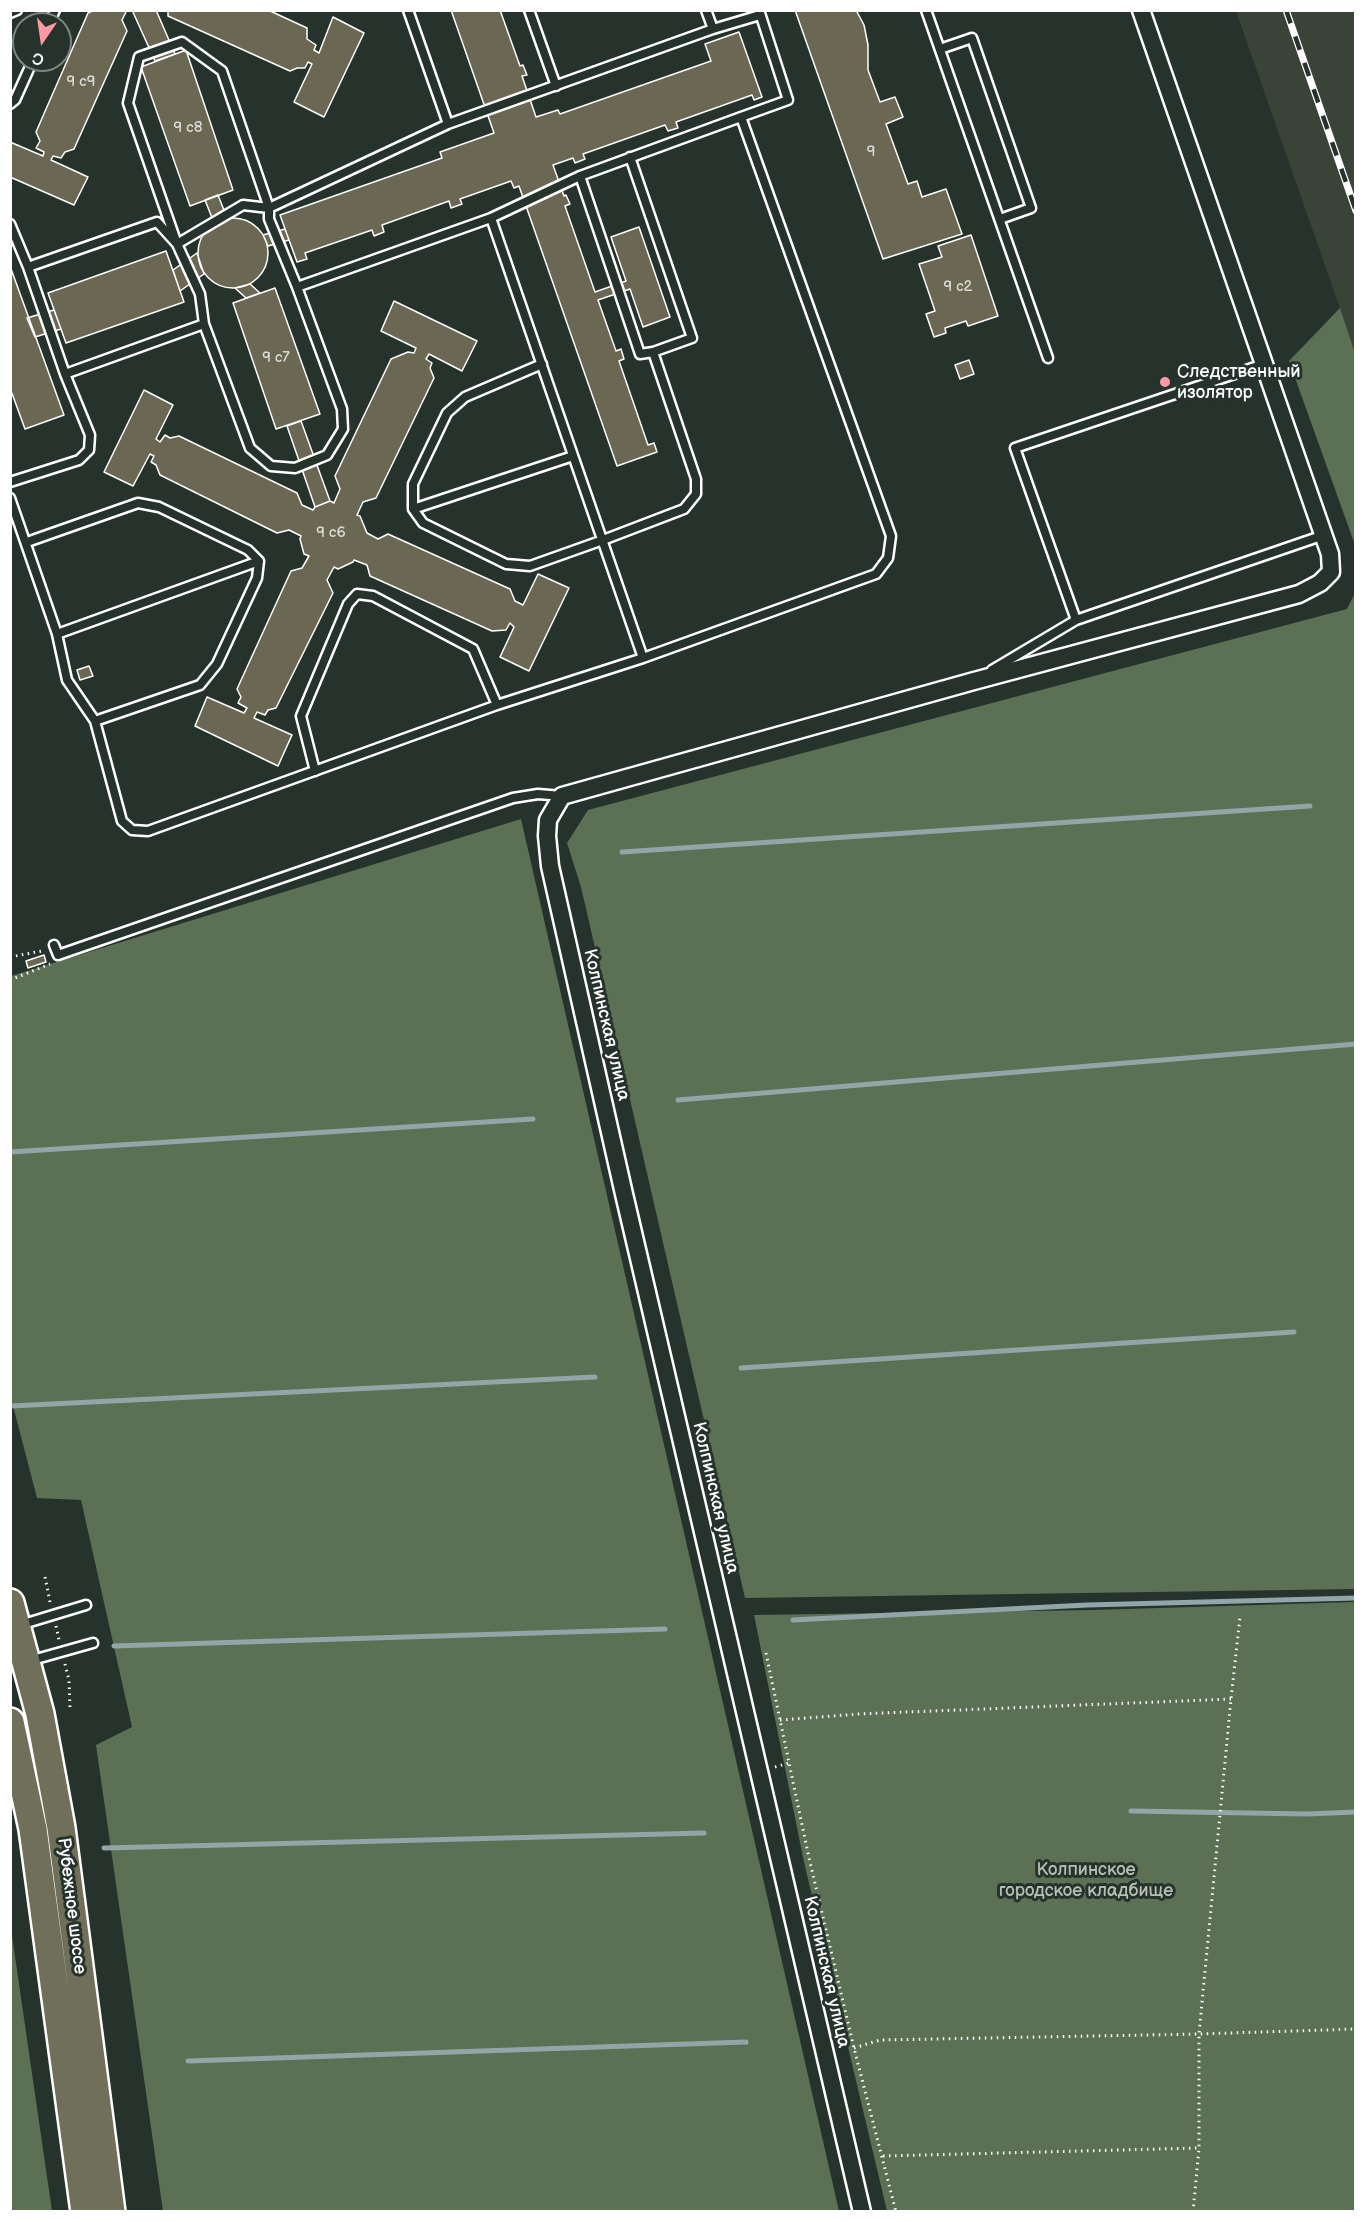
<!DOCTYPE html>
<html>
<head>
<meta charset="utf-8">
<style>
	body { margin:0 }
	#map { position:relative; width:1366px; height:2222px; overflow:hidden; background:#26332d; font-family:"Balsamiq Sans",sans-serif }
	canvas { display:block }
	.frame { position:absolute; inset:0; border:12px solid #fff; pointer-events:none }
	.north { position:absolute; left:12px; top:12px; width:60px; height:60px; box-sizing:border-box; background:#26332d; border:2px solid #7d8581; border-radius:50%; rotate:193deg; font-size:16px; font-weight:700; line-height:24px; text-align:center; color:#fff }
	.north::after { content:''; display:block; margin:auto; width:21px; height:27px; background:#ff9aa2; clip-path:polygon(50% 0,100% 100%,50% 72%,0 100%) }
</style>
</head>
<body>
<div id="map">
<canvas width="1366" height="2222"></canvas>
<div class="frame"></div>
<div class="north">С</div>
</div>
<script>
const ctx = document.querySelector('canvas').getContext('2d');
ctx.lineJoin = 'round';
function fill(path, color) {
  ctx.fillStyle = color;
  ctx.fill(path, 'evenodd');
}
function toPath(rows) {
  const path = new Path2D();
  for (const r of rows) {
    if (r.length === 3) {
      path.moveTo(r[0] + r[2], r[1]);
      path.arc(r[0], r[1], r[2], 0, 2 * Math.PI);
      continue;
    }
    path.moveTo(r[0], r[1]);
    for (let i = 2; i < r.length; i += 2) path.lineTo(r[i], r[i + 1]);
  }
  return path;
}
function strokePath(path, color, width, dash) {
  ctx.strokeStyle = color;
  ctx.lineWidth = width;
  ctx.lineCap = dash ? 'butt' : 'round';
  ctx.setLineDash(dash || []);
  ctx.stroke(path);
}
function label(font, color, halo, rows, align = 'center') {
  ctx.font = font + ' "Balsamiq Sans",sans-serif';
  ctx.lineWidth = 6;
  ctx.setLineDash([]);
  ctx.textBaseline = 'middle';
  ctx.strokeStyle = halo;
  ctx.fillStyle = color;
  for (const [text, x, y, turn = 0] of rows) {
    ctx.save();
    ctx.translate(x, y);
    ctx.rotate((+turn || 0) * Math.PI / 180);
    ctx.textAlign = isNaN(turn) ? turn : align;
    if (halo) ctx.strokeText(text, 0, 0);
    ctx.fillText(text, 0, 0);
    ctx.restore();
  }
}
const built = toPath([
	[1236,11,1355,11,1355,353,1340,308]
]);
const green = toPath([
	[1340,308,1355,353,1355,545,1289,361],
	[1355,593,1355,1589,745,1598,581,887,567,843,588,810,1347,609],
	[521,819,839,2211,163,2211,96,1745,132,1727,81,1500,37,1498,11,1398,11,976],
	[1355,1602,1355,2211,887,2211,804,1862,754,1615,1094,1610],
	[11,1929,52,2211,11,2211]
]);
const stream = toPath([
	[622,852,1310,806],
	[678,1100,1356,1044],
	[10,1152,533,1119],
	[741,1368,1294,1332],
	[11,1406,595,1377],
	[793,1620,1087,1605,1356,1598],
	[114,1646,665,1629],
	[1131,1811,1307,1814,1356,1812],
	[104,1848,704,1833],
	[188,2061,746,2042]
]);
const building = toPath([
	[94,10,127,10,122,20,127,31,74,149,65,152,61,158,53,156,51,160,88,177,74,205,10,177,10,142,43,156,44,152,36,148,40,141,36,132,88,13,94,10],
	[132,10,156,10,175,54,155,61,132,10],
	[168,10,268,10,307,28,307,39,316,45,314,50,319,53,333,17,364,33,324,117,294,102,312,64,308,62,305,68,297,68,290,71,168,16,168,10],
	[451,10,500,10,520,66,523,65,527,75,522,76,536,117,558,110,560,114,711,61,705,44,739,32,762,97,754,100,752,95,676,122,678,128,668,131,665,125,583,154,585,159,575,163,573,158,553,165,564,196,566,195,570,204,565,206,595,292,626,281,611,237,639,227,670,317,643,327,630,289,598,300,616,351,621,349,624,359,619,361,648,445,654,443,657,452,617,466,519,186,514,188,511,181,460,199,462,204,451,208,449,201,382,225,384,232,374,236,372,230,305,253,307,259,297,262,280,215,442,158,440,152,494,133,451,10],
	[795,10,856,10,864,25,868,45,868,70,880,102,895,97,903,117,886,124,908,184,917,181,922,197,946,189,962,234,883,259,795,10],
	[186,50,233,190,190,206,141,67,186,50],
	[218,195,227,218,214,223,205,200,218,195],
	[233,253,35],
	[285,229,289,240,268,246,263,235,285,229],
	[971,235,998,316,968,326,966,321,945,328,946,333,934,337,926,314,935,311,919,264,942,257,938,246,971,235],
	[166,251,184,302,66,343,48,293,166,251],
	[197,253,204,274,180,291,173,270,197,253],
	[10,266,64,415,25,429,10,388,10,266],
	[250,284,260,293,246,298,235,288,250,284],
	[275,288,320,414,276,429,233,303,275,288],
	[394,301,477,341,462,371,429,354,426,359,432,363,430,368,434,378,376,498,363,502,357,515,360,516,367,533,378,539,388,534,510,589,515,601,523,605,538,574,569,588,529,671,500,657,514,627,510,623,506,630,492,631,370,576,367,565,354,560,353,562,338,569,334,567,327,580,333,593,276,708,268,710,265,715,257,712,254,718,292,735,278,766,195,726,207,697,244,713,247,708,238,703,241,697,237,689,291,571,302,568,309,556,304,554,300,539,301,536,289,530,277,533,160,475,156,465,151,462,154,456,150,454,133,486,104,472,144,390,173,405,156,439,160,442,165,435,170,438,179,436,297,493,302,505,313,510,315,507,330,501,334,503,340,489,335,476,391,359,408,352,414,353,416,348,381,331,394,301],
	[54,310,61,329,35,337,27,318,54,310],
	[969,360,974,374,960,379,955,365,969,360],
	[301,421,330,501,315,507,287,426,301,421],
	[89,666,93,676,80,680,77,670,89,666],
	[44,955,46,962,28,968,26,961,44,955]
]);
const path = toPath([
	[10,957,42,951],
	[10,980,50,964],
	[45,1577,50,1602],
	[56,1626,59,1640],
	[766,1653,809,1858,854,2048,896,2212],
	[65,1664,69,1680,70,1709],
	[780,1720,859,1714,1231,1699],
	[775,1767,789,1763],
	[854,2048,880,2040,1199,2034,1356,2029],
	[883,2156,1199,2148],
	[1193,2212,1199,2148,1199,2034,1231,1699,1240,1617]
]);
const lane = toPath([
	[408,10,448,124],
	[529,10,556,86],
	[706,10,713,29,760,15],
	[926,10,1048,358],
	[10,13,17,10],
	[49,24,55,10],
	[940,49,972,38,1031,208,1000,219],
	[10,104,15,100,33,60],
	[580,176,640,354,653,352,692,338,630,157],
	[491,218,580,176,741,117],
	[10,224,28,267],
	[297,287,269,219,269,208,222,71,182,42,139,57,128,103,177,244,200,294,204,324,250,448,271,466,295,468,327,455,343,429,342,409,297,287,491,218,643,658],
	[542,364,465,397,447,413,413,484,413,509,423,523,506,564,530,566,603,540,684,509,696,494,696,479,653,352],
	[65,374,204,324],
	[10,482,79,460,89,450,90,435,65,374,28,267,157,222,177,244,243,205,269,208,448,124,713,29],
	[10,498,57,634,67,680,95,721,122,821,132,830,148,831,497,705,643,658,876,574,888,558,891,536,741,117,788,100,759,10],
	[413,509,573,456],
	[27,542,138,503,159,507,248,550,259,561,257,578,217,664,200,685,95,721],
	[1076,620,1015,448,1264,364],
	[57,634,259,561],
	[992,670,1076,620,1324,535],
	[315,771,301,716,348,604,357,594,373,596,473,649,497,705],
	[54,945,58,955,513,798,538,794,562,796],
	[20,1625,86,1605],
	[29,1661,93,1643]
]);
const street = toPath([
	[862,2212,624,1194,550,866,547,836,548,820,562,796,974,681,1299,594,1320,583,1331,572,1330,554,1141,10]
]);
const primary = toPath([
	[10,1603,40,1714,61,1828,111,2212],
	[10,1722,33,1829,85,2212]
]);
const rail = toPath([
	[1286,10,1356,211]
]);
const markers = [
	[1165,382,6,"#ff9aa2"]
];
const numberNames = [
	["9 с9",81,82],
	["9 с8",188,128],
	["9",871,152],
	["9 с2",958,287],
	["9 с7",276,358],
	["9 с6",331,533]
];
const poiNames = [
	["Следственный",1177,372],
	["изолятор",1177,393]
];
const streetNames = [
	["Колпинская улица",606,1025,77],
	["Колпинская улица",715,1498,77],
	["Рубежное шоссе",71,1906,83],
	["Колпинская улица",826,1972,77]
];
const parkNames = [
	["Колпинское",1086,1870],
	["городское кладбище",1086,1891]
];
fill(built, '#3a4338');
fill(green, '#5c7054');
strokePath(stream, '#92a6a9', 5);
fill(building, '#6a6753');
strokePath(building, '#fff', 1.5);
strokePath(lane, '#fff', 13);
strokePath(street, '#fff', 21);
strokePath(primary, '#fff', 32);
strokePath(path, '#fff', 3, [1.5, 4.5]);
strokePath(lane, '#26332d', 8);
strokePath(street, '#26332d', 16);
strokePath(primary, '#706f59', 27);
strokePath(rail, '#fff', 7);
strokePath(rail, '#26332d', 4.5, [14]);
for (const [x, y, r, color] of markers) {
  const dot = new Path2D();
  dot.arc(x, y, r, 0, 2 * Math.PI);
  ctx.fillStyle = color;
  ctx.fill(dot);
  strokePath(dot, '#26332d', 2);
}
label('15px', '#dad9d4', null, numberNames);
label('18px', '#fff', '#26332d', poiNames, 'left');
label('18px', '#fff', '#26332d', streetNames);
label('18px', '#b6bfb2', '#26332d', parkNames);
</script>
</body>
</html>
